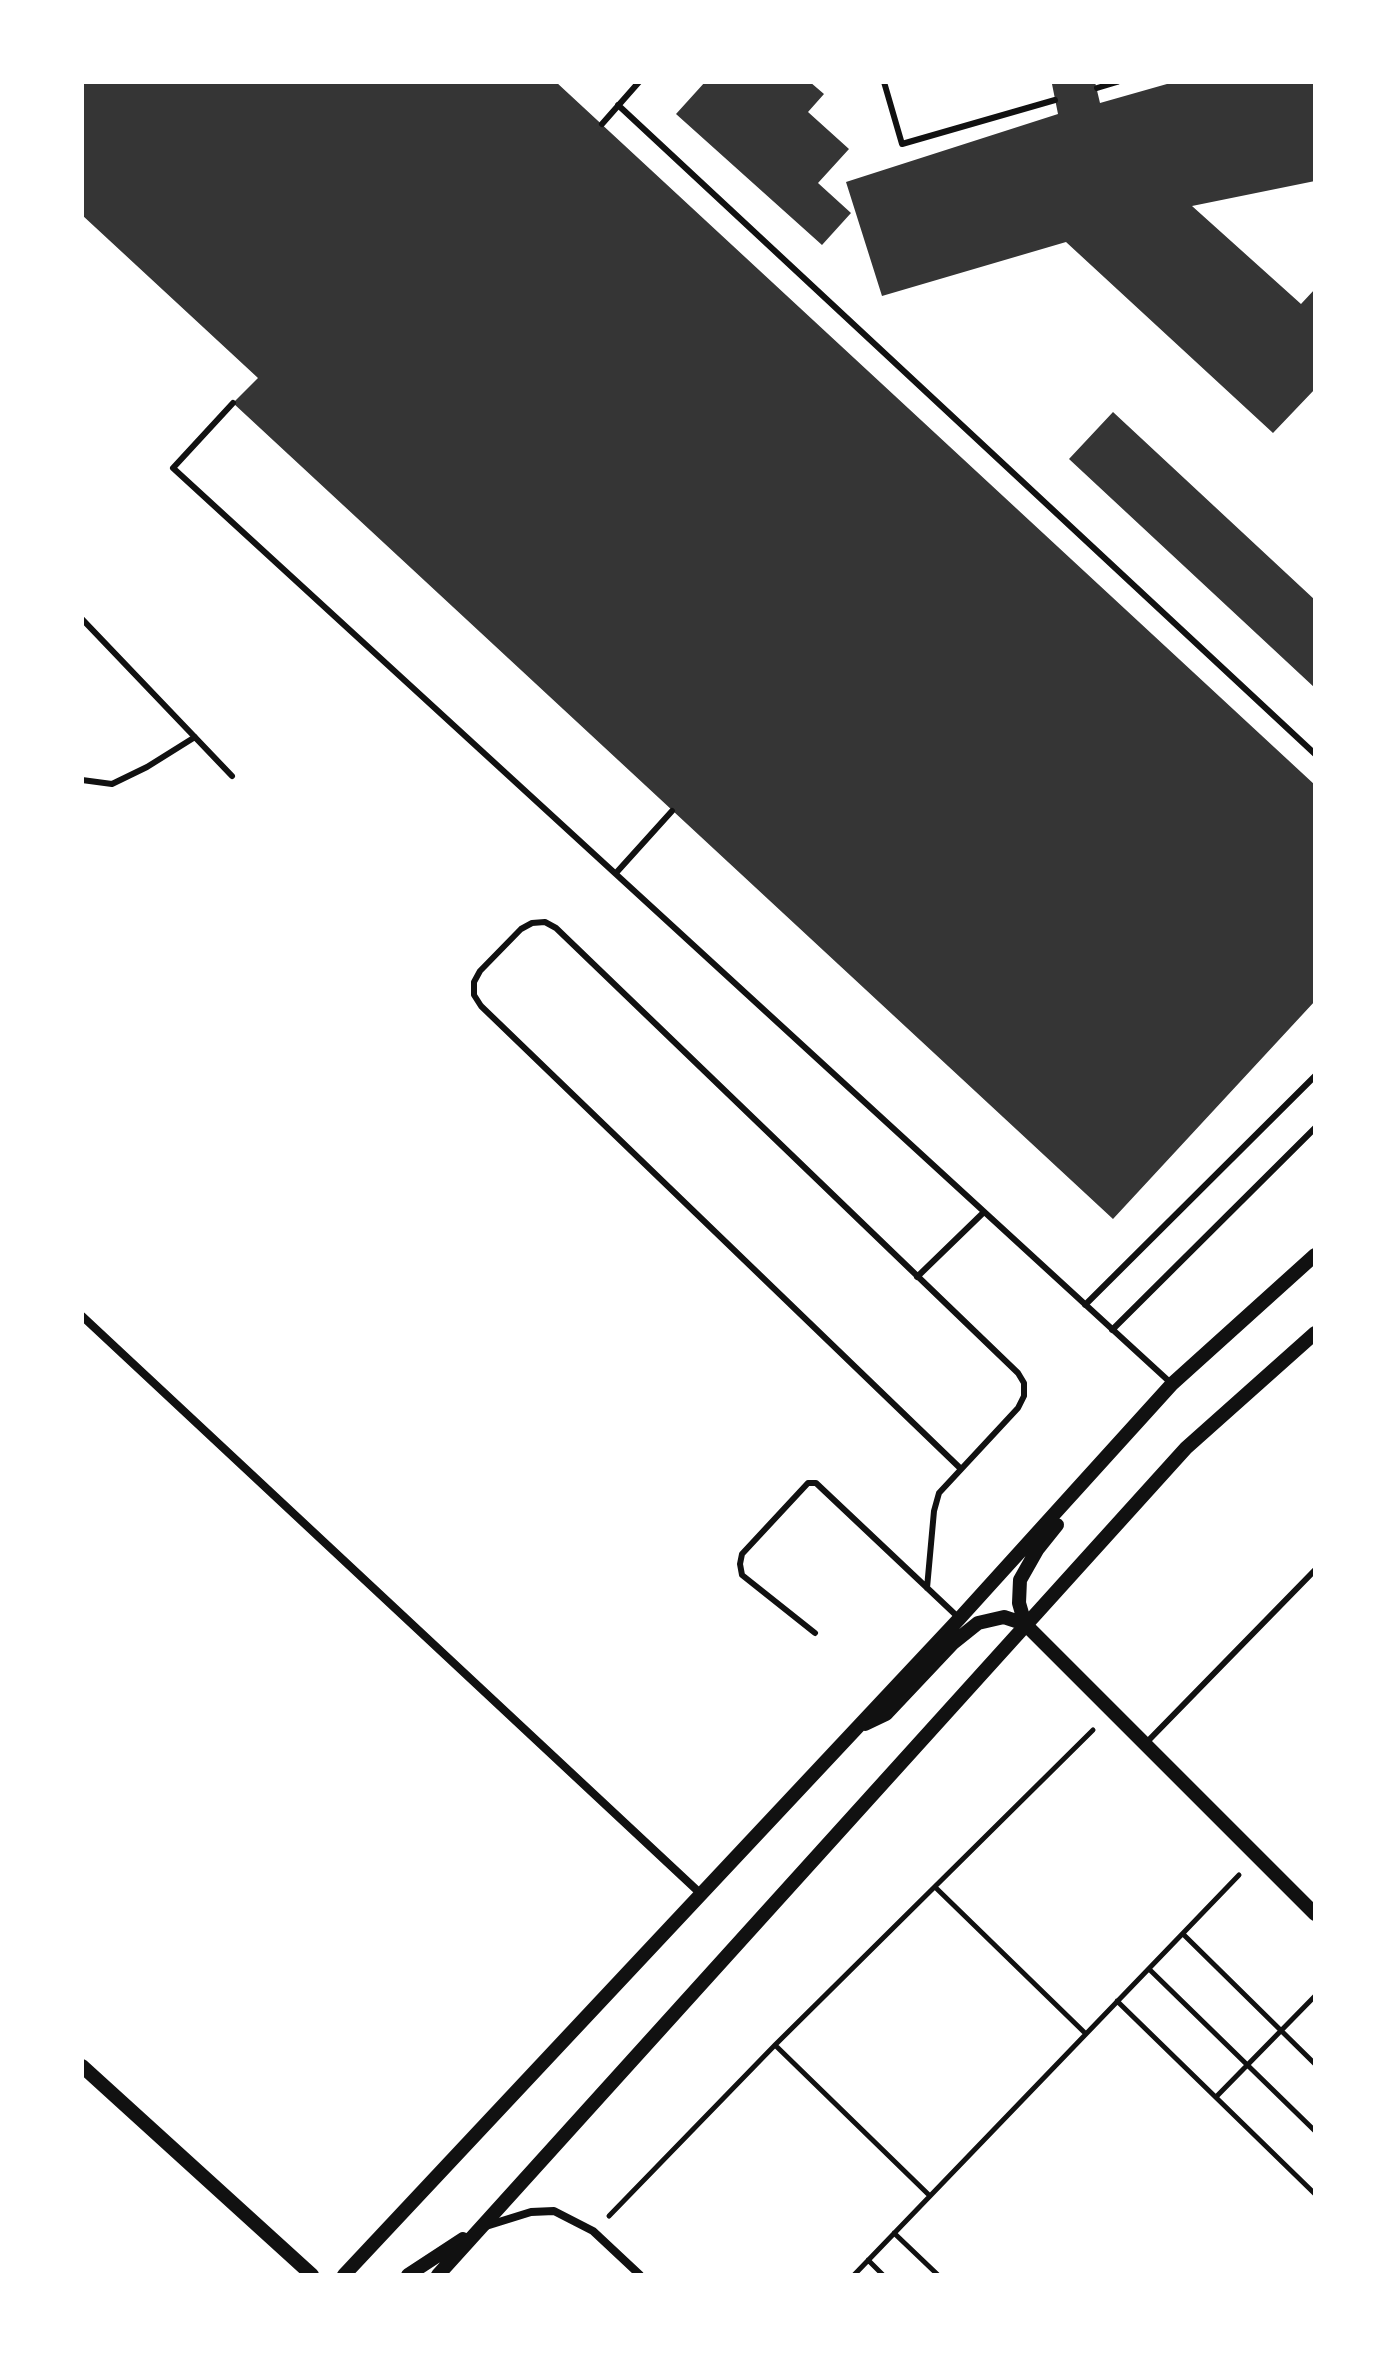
<!DOCTYPE html>
<html>
<head>
<meta charset="utf-8">
<style>
	body { margin:0 }
	#map { position:relative; width:1397px; height:2357px; overflow:hidden; background:#fff; font-family:Cabin,sans-serif }
	canvas { display:block }
	.frame { position:absolute; inset:0; border:84px solid #fff; pointer-events:none }
</style>
</head>
<body>
<div id="map">
<canvas width="1397" height="2357"></canvas>
<div class="frame"></div>
</div>
<script>
const ctx = document.querySelector('canvas').getContext('2d');
ctx.lineJoin = 'round';
function fill(path, color) {
  ctx.fillStyle = color;
  ctx.fill(path, 'evenodd');
}
function toPath(rows) {
  const path = new Path2D();
  for (const r of rows) {
    path.moveTo(r[0], r[1]);
    for (let i = 2; i < r.length; i += 2) path.lineTo(r[i], r[i + 1]);
  }
  return path;
}
function strokePath(path, color, width, dash) {
  ctx.strokeStyle = color;
  ctx.lineWidth = width;
  ctx.lineCap = dash ? 'butt' : 'round';
  ctx.setLineDash(dash || []);
  ctx.stroke(path);
}
const building = toPath([
	[82,82,556,82,1315,785,1315,1001,1113,1219,233,403,258,378,82,215],
	[705,82,810,82,824,94,808,112,849,149,818,183,851,213,822,245,676,114],
	[1059,82,1095,82,1100,103,1174,82,1315,82,1315,181,1192,206,1301,304,1315,289,1315,389,1273,433,1066,242,882,296,846,182,1058,114,1052,84],
	[1113,412,1315,600,1315,688,1069,459]
]);
const path = toPath([
	[935,1887,1086,2034],
	[1183,1934,1315,2064],
	[1149,1969,1315,2131],
	[1117,2001,1315,2194],
	[775,2045,930,2196],
	[1216,2097,1315,1996],
	[609,2216,775,2045,1093,1730],
	[894,2233,938,2275],
	[868,2260,883,2275],
	[854,2275,1239,1875]
]);
const service = toPath([
	[884,82,902,144,1055,100],
	[1097,88,1117,82],
	[618,105,1315,754],
	[602,124,639,82],
	[233,403,173,468,1172,1384],
	[82,619,232,776],
	[82,780,112,784,147,767,195,737],
	[616,873,672,811],
	[917,1277,984,1212],
	[1085,1305,1315,1076],
	[1112,1330,1315,1128],
	[927,1588,934,1511,939,1493,1018,1408,1024,1396,1024,1383,1018,1373,556,928,545,922,532,923,521,929,480,971,474,982,474,995,481,1006,960,1468],
	[815,1633,742,1575,740,1564,742,1554,808,1483,816,1483,959,1618],
	[1146,1743,1315,1570]
]);
const minor = toPath([
	[82,1316,701,1894],
	[486,2226,531,2212,554,2211,593,2231,640,2275]
]);
const tertiary = toPath([
	[1025,1624,1019,1603,1020,1580,1037,1550,1057,1525],
	[865,1724,886,1714,953,1643,978,1623,1004,1617,1025,1624,1315,1914],
	[82,2066,312,2275],
	[344,2275,959,1619,1172,1384,1315,1255],
	[408,2275,463,2239],
	[438,2275,1186,1448,1315,1333]
]);
fill(building, '#353535');
strokePath(path, '#111', 5);
strokePath(service, '#111', 6);
strokePath(minor, '#111', 8);
strokePath(tertiary, '#111', 14);
</script>
</body>
</html>
